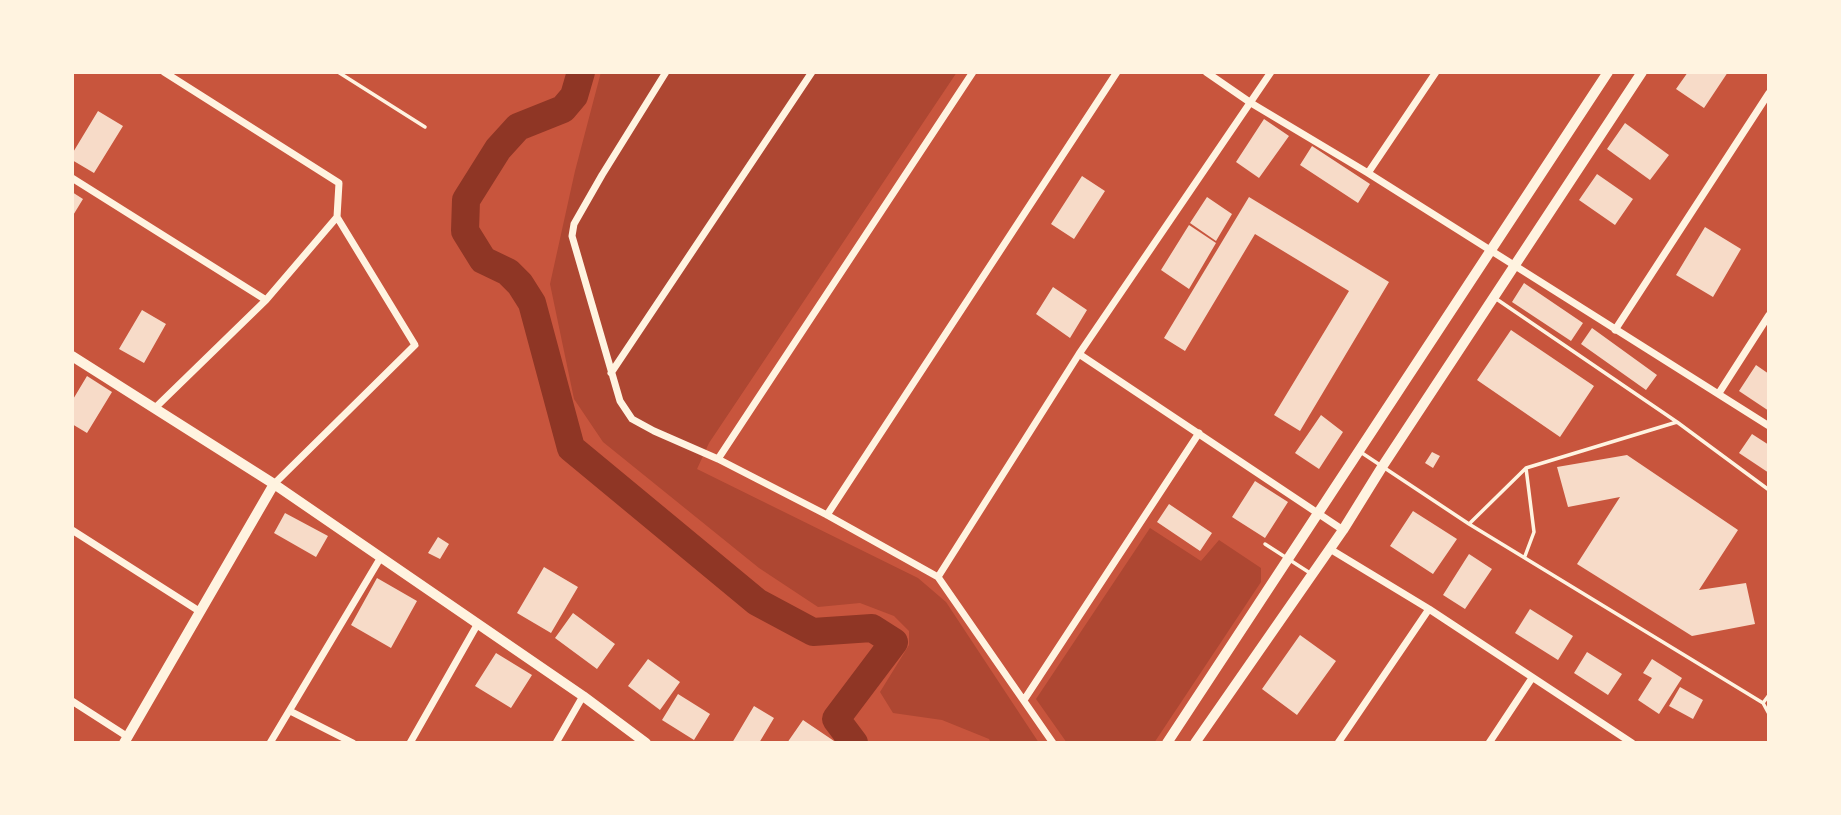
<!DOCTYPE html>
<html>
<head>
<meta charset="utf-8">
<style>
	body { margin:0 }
	#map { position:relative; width:1841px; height:815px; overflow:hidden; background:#c8553d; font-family:"Public Sans",sans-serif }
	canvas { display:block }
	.frame { position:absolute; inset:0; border:74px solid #fff3e0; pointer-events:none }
</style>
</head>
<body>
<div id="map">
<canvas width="1841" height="815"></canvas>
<div class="frame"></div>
</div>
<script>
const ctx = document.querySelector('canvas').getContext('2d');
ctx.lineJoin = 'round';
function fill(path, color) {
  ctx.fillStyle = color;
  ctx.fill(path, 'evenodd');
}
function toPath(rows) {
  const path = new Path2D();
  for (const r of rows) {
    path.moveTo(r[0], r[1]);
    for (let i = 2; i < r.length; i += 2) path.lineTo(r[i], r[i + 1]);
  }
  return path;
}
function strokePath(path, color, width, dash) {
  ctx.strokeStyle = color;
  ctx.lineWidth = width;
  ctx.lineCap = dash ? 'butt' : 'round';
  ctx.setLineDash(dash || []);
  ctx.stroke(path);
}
const green = toPath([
	[601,72,957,72,709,443,697,469,918,578,946,602,1039,743,991,743,989,739,942,720,893,713,880,692,909,645,909,631,894,616,860,603,818,607,759,568,603,442,574,399,550,284,575,171],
	[1150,528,1201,561,1219,540,1261,568,1261,582,1154,743,1067,743,1036,699]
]);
const river = toPath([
	[581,72,574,96,563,109,518,127,498,149,466,200,465,231,483,260,508,272,520,284,532,303,571,448,757,602,813,632,872,628,894,642,836,719,854,743]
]);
const building = toPath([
	[1688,72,1728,72,1704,108,1676,89],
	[98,111,123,126,94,173,72,160,72,154],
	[1264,119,1289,136,1259,178,1236,162],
	[1625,123,1669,155,1650,180,1607,149],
	[1312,146,1370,184,1358,203,1300,165],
	[1597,174,1633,199,1615,225,1579,200],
	[1082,176,1105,191,1074,239,1051,224],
	[72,192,83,199,72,217],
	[1207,197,1232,214,1216,241,1190,223],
	[1249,197,1389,282,1300,431,1274,415,1349,291,1255,234,1185,351,1164,338],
	[1189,225,1216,243,1189,289,1161,270],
	[1705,227,1741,249,1713,297,1676,275],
	[1524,283,1583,323,1571,341,1512,302],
	[1053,287,1087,310,1070,338,1036,314],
	[142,310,166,324,144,363,119,349],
	[1592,328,1657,375,1646,390,1581,344],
	[1511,330,1594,386,1560,437,1477,380],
	[1756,365,1769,374,1769,411,1739,391],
	[87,376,112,392,87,433,72,424,72,401],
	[1321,415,1343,432,1319,469,1295,453],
	[1752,434,1769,445,1769,473,1739,453],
	[1432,452,1440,456,1433,468,1425,463],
	[1627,455,1738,530,1699,590,1746,583,1755,624,1692,636,1577,564,1620,497,1568,507,1557,467],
	[1255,481,1288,502,1265,538,1232,517],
	[1169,504,1212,533,1200,551,1157,522],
	[1413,511,1457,539,1433,574,1390,546],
	[285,513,328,536,316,557,274,533],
	[438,537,449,544,440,559,428,553],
	[1469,554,1492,569,1465,609,1443,595],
	[544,567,578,587,551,633,517,613],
	[377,578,417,601,391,648,351,625],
	[1530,609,1573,636,1558,660,1515,633],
	[573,613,615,644,597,669,555,638],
	[1300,635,1336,661,1297,715,1262,689],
	[1587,652,1622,674,1608,695,1574,673],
	[496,653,532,675,511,708,475,686],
	[648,659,680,682,660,710,628,686],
	[1652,659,1682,678,1659,714,1638,700,1652,678,1643,673],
	[1680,687,1703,700,1693,719,1669,706],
	[678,694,710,714,694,740,662,720],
	[754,706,774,718,759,743,732,743],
	[803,720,837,743,787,743]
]);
const service = toPath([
	[338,72,425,127],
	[1495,298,1677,422,1769,490],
	[1359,451,1469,524,1763,703,1769,714],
	[1469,524,1526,468,1677,422],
	[1265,544,1310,573],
	[1525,556,1534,532,1526,468],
	[1763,703,1769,695]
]);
const minor = toPath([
	[164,72,339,183,337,217,415,345,274,484],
	[666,72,602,175,574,224,572,236,620,401,632,419,654,431,718,459,827,515,938,577,1053,743],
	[1206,72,1251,103,1368,173,1769,426],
	[1368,173,1436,72],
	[72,178,266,300],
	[1615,330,1769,93],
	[1079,354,1343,530],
	[611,373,812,72],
	[1719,393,1769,315],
	[155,408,266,300,337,217],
	[718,459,973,72],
	[827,515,1117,72],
	[72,530,199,611],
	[1330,549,1429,609,1632,743],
	[938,577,1079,354,1271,72],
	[1024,700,1199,433],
	[72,701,128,737],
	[290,711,353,743],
	[270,743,381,557],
	[410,743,477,625],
	[556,743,583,696],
	[1338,743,1429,609],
	[1489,743,1532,678]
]);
const tertiary = toPath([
	[72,356,274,484,583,696,646,743],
	[124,743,274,484]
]);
const secondary = toPath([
	[1167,743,1608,72],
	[1195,743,1343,530,1382,467,1642,72]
]);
fill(green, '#ae4732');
strokePath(river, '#8f3625', 28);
fill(building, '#f7dbc8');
strokePath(service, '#fff3e0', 3.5);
strokePath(minor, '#fff3e0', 7);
strokePath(tertiary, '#fff3e0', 10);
strokePath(secondary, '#fff3e0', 10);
</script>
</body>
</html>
